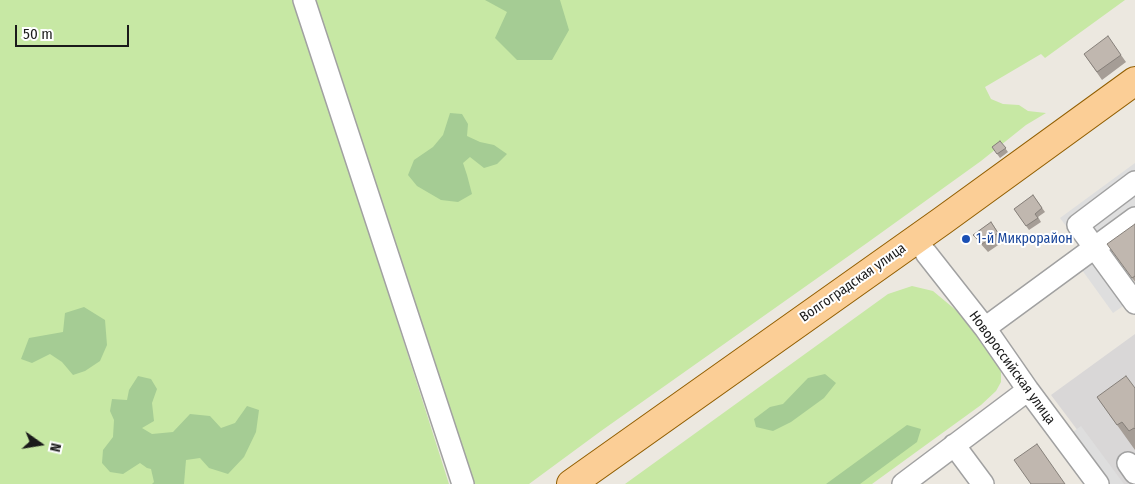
<!DOCTYPE html>
<html>
<head>
<meta charset="utf-8">
<style>
	body { margin:0 }
	#map { position:relative; width:1135px; height:484px; overflow:hidden; background:#ece8e0; font-family:"Fira Sans Condensed",sans-serif }
	canvas { display:block }
	.north { position:absolute; left:15px; top:419px; width:50px; height:50px; -webkit-text-stroke:4px #fff; paint-order:stroke; rotate:103deg; font-size:14px; font-weight:700; line-height:20px; text-align:center; color:#1a1a1a }
	.north::after { content:''; display:block; margin:auto; width:18px; height:22px; background:#1a1a1a; clip-path:polygon(50% 0,100% 100%,50% 72%,0 100%) }
	.scale { position:absolute; left:15px; top:25px; width:114px; height:22px; box-sizing:border-box; border:2px solid #1a1a1a; border-top:0; padding-left:6px; font-size:15px; line-height:18px; white-space:nowrap; color:#1a1a1a; -webkit-text-stroke:4px #fff; paint-order:stroke }
</style>
</head>
<body>
<div id="map">
<canvas width="1135" height="484"></canvas>
<div class="north">N</div>
<div class="scale">50 m</div>
</div>
<script>
const ctx = document.querySelector('canvas').getContext('2d');
ctx.lineJoin = 'round';
function fill(path, color) {
  ctx.fillStyle = color;
  ctx.fill(path, 'evenodd');
}
function toPath(rows) {
  const path = new Path2D();
  for (const r of rows) {
    path.moveTo(r[0], r[1]);
    for (let i = 2; i < r.length; i += 2) path.lineTo(r[i], r[i + 1]);
  }
  return path;
}
function strokePath(path, color, width, dash) {
  ctx.strokeStyle = color;
  ctx.lineWidth = width;
  ctx.lineCap = dash ? 'butt' : 'round';
  ctx.setLineDash(dash || []);
  ctx.stroke(path);
}
function label(font, color, halo, rows, align = 'center') {
  ctx.font = font + ' "Fira Sans Condensed",sans-serif';
  ctx.lineWidth = 4;
  ctx.setLineDash([]);
  ctx.textBaseline = 'middle';
  ctx.strokeStyle = halo;
  ctx.fillStyle = color;
  for (const [text, x, y, turn = 0] of rows) {
    ctx.save();
    ctx.translate(x, y);
    ctx.rotate((+turn || 0) * Math.PI / 180);
    ctx.textAlign = isNaN(turn) ? turn : align;
    if (halo) ctx.strokeText(text, 0, 0);
    ctx.fillText(text, 0, 0);
    ctx.restore();
  }
}
const residential = toPath([
	[1135,334,1135,484,1118,484,1051,395]
]);
const grass = toPath([
	[0,0,295,0,449,484,0,484],
	[311,0,1125,0,1045,58,1041,54,985,87,991,99,1003,104,1019,105,1028,111,1046,113,1026,125,981,161,867,243,601,431,529,484,466,484],
	[912,286,933,291,963,316,998,361,1001,372,1001,382,996,391,981,405,872,484,625,484,888,294]
]);
const forest = toPath([
	[485,0,560,0,569,30,552,60,517,60,495,38,507,12],
	[450,113,462,114,468,124,467,136,480,142,494,145,507,154,497,164,484,168,470,157,463,163,467,175,472,194,458,202,441,200,417,186,408,175,414,160,433,147,443,135],
	[84,307,105,320,107,345,100,361,85,371,73,375,62,362,50,354,32,363,21,359,29,338,63,332,65,313],
	[825,374,836,383,824,398,791,422,773,431,756,427,754,419,770,407,783,404,808,378],
	[138,376,151,379,157,389,152,403,154,421,142,428,152,434,173,432,190,414,210,416,221,428,235,423,247,406,259,410,256,432,244,457,228,474,209,468,200,458,186,460,184,484,152,484,154,482,151,469,147,468,140,463,123,474,110,472,102,463,103,450,113,437,114,420,110,411,112,399,127,400,129,390],
	[907,425,921,429,917,442,860,484,826,484]
]);
const parking = toPath([
	[1135,163,1135,225,1090,258,1060,218],
	[1106,253,1135,298,1113,313,1082,270],
	[1081,426,1124,484,1107,484,1070,434]
]);
const minor = toPath([
	[304,0,463,484],
	[1135,182,1078,225,1135,303],
	[926,253,985,328,1028,390,1098,484],
	[985,328,1135,218],
	[954,445,983,484],
	[1128,463,1135,473],
	[903,484,1028,390]
]);
const major = toPath([
	[571,484,942,221,1135,81]
]);
const wall = toPath([
	[1084,54,1121,55,1126,62,1102,80],
	[1000,141,1008,152,1000,158,992,147],
	[1033,195,1045,212,1038,217,1041,222,1029,230,1014,209],
	[991,222,1004,241,988,252,979,242,973,235],
	[1135,224,1135,282,1113,252],
	[1135,388,1135,450,1097,397]
]);
const building = toPath([
	[1108,36,1121,55,1097,72,1084,54,1108,36],
	[1000,141,1006,148,997,154,992,147,1000,141],
	[1033,195,1042,208,1035,214,1038,218,1026,226,1014,209,1033,195],
	[991,222,998,233,982,244,973,235,991,222],
	[1135,224,1135,276,1132,278,1107,244,1135,224],
	[1126,376,1135,388,1135,429,1134,428,1129,431,1122,422,1117,425,1097,397,1126,376],
	[1037,444,1065,484,1031,484,1014,460,1037,444]
]);
const markers = [
	[966,239,5,"#1a4fb4"]
];
const transitNames = [
	["1-й Микрорайон",976,239]
];
const streetNames = [
	["Волгоградская улица",853,283,-35],
	["Новороссийская улица",1012,368,54]
];
fill(residential, '#d9d7d7');
fill(grass, '#c7e8a4');
fill(forest, '#a5cc94');
fill(parking, '#dedede');
strokePath(minor, '#a1a1a1', 24);
strokePath(major, '#915e00', 30);
strokePath(minor, '#fff', 21);
strokePath(major, '#fbce96', 28);
fill(wall, '#a59d96');
fill(building, '#c0b7af');
strokePath(building, '#86807a', 1);
for (const [x, y, r, color] of markers) {
  const dot = new Path2D();
  dot.arc(x, y, r, 0, 2 * Math.PI);
  ctx.fillStyle = color;
  ctx.fill(dot);
  strokePath(dot, '#fff', 2);
}
label('14px', '#164399', '#fff', transitNames, 'left');
label('14px', '#1a1a1a', '#fff', streetNames);
</script>
</body>
</html>
